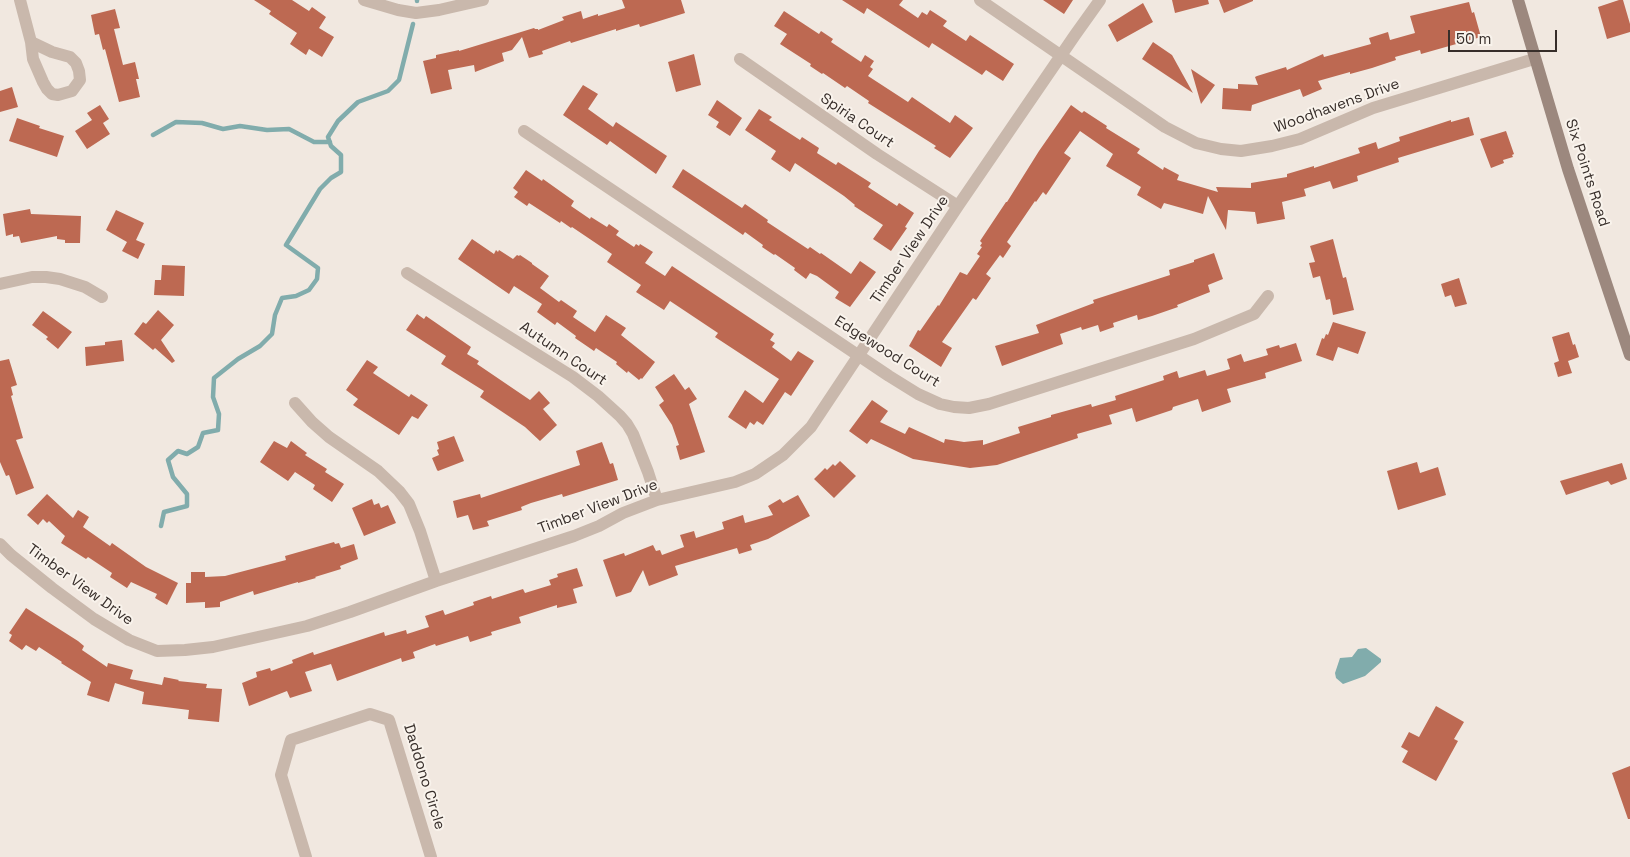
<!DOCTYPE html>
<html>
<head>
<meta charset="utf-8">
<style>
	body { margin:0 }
	#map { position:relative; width:1630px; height:857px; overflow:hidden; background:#f1e8e0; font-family:"Space Grotesk",sans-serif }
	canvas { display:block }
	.scale { position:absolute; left:1448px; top:30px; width:109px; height:22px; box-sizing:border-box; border:2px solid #372e2a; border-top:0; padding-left:6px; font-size:15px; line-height:18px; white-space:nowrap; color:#372e2a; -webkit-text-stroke:4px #f9f3ec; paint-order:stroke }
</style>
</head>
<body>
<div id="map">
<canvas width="1630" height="857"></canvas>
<div class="scale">50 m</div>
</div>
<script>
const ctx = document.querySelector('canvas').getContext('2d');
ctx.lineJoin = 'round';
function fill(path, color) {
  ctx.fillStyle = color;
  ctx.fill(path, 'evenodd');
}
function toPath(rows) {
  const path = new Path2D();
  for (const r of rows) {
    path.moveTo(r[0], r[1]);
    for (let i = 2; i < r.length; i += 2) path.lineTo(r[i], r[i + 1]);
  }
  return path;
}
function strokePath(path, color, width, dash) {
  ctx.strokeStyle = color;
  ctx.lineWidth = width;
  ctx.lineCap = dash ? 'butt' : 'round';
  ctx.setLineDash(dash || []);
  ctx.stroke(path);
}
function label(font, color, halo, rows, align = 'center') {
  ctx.font = font + ' "Space Grotesk",sans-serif';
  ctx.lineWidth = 4;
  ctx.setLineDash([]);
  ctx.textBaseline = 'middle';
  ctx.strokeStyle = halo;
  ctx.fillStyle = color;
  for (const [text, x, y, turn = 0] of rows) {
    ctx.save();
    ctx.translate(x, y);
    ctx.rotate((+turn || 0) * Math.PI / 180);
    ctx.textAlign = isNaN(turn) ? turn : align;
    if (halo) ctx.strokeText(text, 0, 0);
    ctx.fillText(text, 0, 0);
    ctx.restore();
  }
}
const water = toPath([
	[1366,648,1381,659,1381,662,1365,676,1343,684,1336,678,1335,673,1340,658,1352,657,1358,649]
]);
const stream = toPath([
	[417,1,417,0],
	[153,135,176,122,202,123,223,129,240,126,267,130,289,129,314,142,330,142],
	[161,526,164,512,187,506,187,494,173,477,168,460,178,451,187,454,198,447,203,433,218,430,219,414,213,397,214,378,238,359,260,346,272,334,275,315,282,298,296,296,309,290,317,279,318,268,286,245,320,189,331,178,341,172,341,155,331,146,328,137,338,121,358,102,388,91,399,80,413,24]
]);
const building = toPath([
	[254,0,292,0,309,11,312,7,326,17,319,28,334,37,322,57,309,49,306,55,290,44,297,33,269,14,271,11],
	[622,0,681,0,685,13,640,27,639,24,616,31,616,29,571,43,570,41,542,51,543,54,529,58,522,37,512,50,502,53,504,61,475,72,474,65,448,70,452,89,431,94,423,61,436,58,436,55,459,50,459,51,534,28,535,29,538,29,538,30,564,20,562,17,581,11,583,19,598,14,598,16,625,8],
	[842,0,903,0,899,5,918,18,922,12,927,15,930,10,947,21,943,26,966,41,970,35,1014,64,1003,81,986,70,982,75,932,43,929,48,867,8,864,14],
	[1043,0,1073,0,1064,14],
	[1172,0,1208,0,1209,4,1175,13],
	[1219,0,1253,0,1253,1,1224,13],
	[1619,0,1623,0,1630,24,1630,32,1607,39,1598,7],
	[1469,2,1472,13,1474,12,1481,37,1421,54,1420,50,1395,57,1396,60,1372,68,1350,74,1350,72,1318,81,1322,89,1303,97,1300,89,1252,105,1251,111,1222,109,1223,88,1238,89,1238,84,1258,85,1255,77,1257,76,1286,67,1287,70,1323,54,1324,57,1371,44,1369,38,1388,32,1390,40,1415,33,1410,16],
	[1143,3,1153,22,1117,42,1108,25],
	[115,9,120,28,114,29,123,65,135,62,139,79,136,79,140,97,119,102,105,49,103,50,99,34,95,35,91,15],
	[784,11,819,34,821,31,833,39,831,42,861,62,865,55,874,61,870,67,873,69,868,76,908,102,912,97,950,123,955,115,973,128,950,158,934,148,936,146,868,103,869,101,847,86,845,88,823,73,822,74,810,66,811,64,780,44,787,34,774,26],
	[1153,42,1172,55,1193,93,1142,59],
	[694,54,701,85,676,92,668,62],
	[1191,69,1215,85,1201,104],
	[583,85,598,94,588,109,613,127,616,122,667,156,656,174,610,141,607,145,563,115],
	[12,87,18,107,0,112,0,91],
	[717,100,742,118,730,136,716,127,719,122,708,115],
	[100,105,109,119,103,123,110,134,87,149,75,131,92,120,87,113],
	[1071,105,1082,113,1084,111,1107,126,1106,128,1140,149,1137,153,1163,170,1164,167,1179,175,1177,180,1218,192,1216,187,1251,188,1251,183,1287,177,1287,174,1314,166,1314,168,1360,153,1358,148,1376,142,1378,149,1400,141,1399,137,1451,120,1451,122,1469,117,1474,135,1398,158,1399,162,1357,176,1358,181,1333,189,1330,181,1304,189,1306,196,1282,202,1285,219,1257,224,1255,212,1228,210,1226,230,1208,196,1203,214,1164,203,1161,209,1137,195,1141,187,1106,166,1113,154,1080,131,1064,153,1071,158,1046,195,1043,192,1036,202,1035,201,1007,242,1011,246,1003,258,1000,255,986,274,991,278,976,300,973,298,942,342,952,348,941,367,909,346,918,330,920,331,938,305,939,306,960,272,967,275,980,256,977,254,982,247,980,246,982,243,980,241,1006,202,1007,202,1039,151],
	[759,109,772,117,769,120,800,140,802,137,819,148,817,153,836,165,838,162,871,183,868,187,897,206,899,203,914,213,905,227,907,228,891,251,873,239,883,225,854,206,855,205,844,196,795,163,790,172,771,159,776,151,745,130],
	[17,118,40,126,39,128,64,136,57,157,9,141],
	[1506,131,1514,154,1512,155,1513,157,1503,160,1504,163,1491,168,1480,139],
	[683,169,742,208,745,204,768,220,767,222,808,249,810,247,820,254,821,253,851,274,860,261,876,272,850,307,835,298,839,292,817,276,810,273,806,279,794,270,795,268,775,254,774,255,762,247,763,245,745,232,743,235,672,187],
	[526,170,542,181,543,179,574,201,571,206,590,219,591,217,607,227,609,224,619,231,616,235,634,247,636,244,639,246,640,244,653,252,645,263,665,276,672,266,774,334,770,340,775,343,772,347,791,361,798,351,814,361,791,396,785,392,763,425,757,421,754,425,750,422,746,429,728,417,745,390,763,403,779,379,715,337,718,333,670,301,664,310,636,292,641,285,607,262,612,254,572,227,571,228,561,221,560,223,529,203,527,206,514,197,518,192,513,188],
	[30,209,31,214,81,216,80,243,65,243,65,240,57,239,57,236,21,243,19,236,13,237,13,234,6,236,3,214],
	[116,210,144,223,136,240,145,244,138,259,122,251,127,242,106,230],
	[472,239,494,254,496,250,498,252,499,250,513,259,517,255,519,256,520,255,532,263,532,264,549,276,540,288,559,302,561,300,577,311,573,317,595,332,606,315,626,328,621,335,655,362,642,379,641,378,639,380,628,371,627,373,616,364,617,362,596,348,594,351,575,338,576,336,557,322,555,325,537,312,542,304,514,286,509,294,458,259],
	[1333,239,1343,278,1346,277,1354,310,1333,315,1330,299,1326,300,1320,276,1313,278,1309,263,1315,262,1310,246],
	[1214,253,1223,279,1208,285,1210,292,1177,305,1178,307,1152,316,1138,320,1137,315,1113,323,1114,327,1100,332,1098,325,1082,330,1081,327,1060,334,1063,344,1002,366,995,346,1039,333,1036,325,1094,303,1093,300,1170,275,1169,270,1194,262,1194,260],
	[162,265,185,266,184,296,154,295,155,280,161,280],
	[1459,278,1467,304,1455,307,1451,295,1445,297,1441,284],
	[158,310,174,325,161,340,175,361,172,363,155,348,153,350,134,334,143,322,146,324],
	[43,311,72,332,58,349,46,339,48,337,32,325],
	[417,314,424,319,426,316,471,347,467,354,479,361,477,364,530,400,539,391,550,403,543,409,557,425,540,441,525,427,480,397,484,391,441,364,446,356,406,330],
	[1333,322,1366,332,1358,354,1338,347,1333,361,1316,355,1322,338,1324,339,1326,334,1328,335],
	[1569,332,1573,345,1575,344,1579,357,1568,361,1572,373,1558,377,1554,363,1559,361,1552,337],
	[122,340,124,361,86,366,85,347,105,345,105,342],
	[1296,343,1302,361,1265,373,1266,378,1227,389,1231,402,1202,412,1198,399,1173,407,1172,410,1136,422,1132,408,1109,415,1112,424,1077,434,1078,438,997,465,970,468,913,459,871,439,867,444,849,431,872,400,888,411,880,422,905,434,909,427,944,443,945,439,964,442,983,440,983,445,1020,433,1018,427,1051,417,1051,415,1091,404,1092,407,1116,400,1115,396,1164,380,1163,376,1177,371,1179,378,1205,370,1207,376,1230,369,1227,359,1241,354,1244,362,1268,355,1266,349,1279,345,1280,348],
	[9,359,17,385,11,387,13,395,11,396,23,438,16,440,34,488,16,495,9,475,6,476,0,462,0,361],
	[367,360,378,367,373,373,409,397,411,394,428,405,418,419,412,416,399,435,353,405,358,399,346,390],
	[674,374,685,390,689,387,697,399,689,404,705,452,680,460,676,446,679,445,672,425,659,405,664,401,655,387],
	[454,436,464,461,438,471,437,470,432,458,439,455,437,450,439,449,437,442],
	[274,441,287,448,291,441,307,453,305,455,327,469,325,472,344,484,332,502,313,489,315,485,295,472,288,481,260,462],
	[602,442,610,464,613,463,618,480,563,497,562,494,531,503,521,507,522,510,487,521,489,526,473,530,468,515,457,518,453,501,480,494,481,498,580,465,576,451],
	[840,461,856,476,834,498,814,479,825,468,827,470,833,464,835,466],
	[1417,462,1420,473,1438,467,1446,495,1398,510,1387,471],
	[1622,463,1627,479,1611,485,1608,481,1566,495,1560,481],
	[47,494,73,518,78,510,89,517,83,527,110,546,112,543,146,567,178,583,167,605,155,598,157,594,131,582,127,588,110,577,112,573,88,557,86,559,61,543,65,536,49,521,47,523,43,519,38,525,27,515],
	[798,495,810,516,768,539,750,545,752,550,739,554,737,548,675,566,678,575,649,586,643,570,631,592,616,597,603,560,624,553,625,556,653,545,656,551,660,550,662,555,684,547,680,535,694,531,696,538,724,529,722,522,743,515,745,523,773,515,768,506,780,499,783,503],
	[372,499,374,505,379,503,381,508,388,505,396,523,364,536,352,508],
	[334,542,335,544,339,543,341,548,354,544,358,559,340,566,341,569,315,577,316,578,298,583,298,582,254,595,253,591,220,602,220,607,205,608,205,602,186,603,186,583,191,583,191,572,205,572,205,577,225,576,286,560,285,556],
	[577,568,583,586,573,589,577,603,557,608,557,605,519,617,521,623,491,632,492,635,470,642,468,636,436,646,435,644,413,652,415,658,402,662,401,658,337,681,331,664,305,672,312,691,290,698,287,691,249,706,242,683,257,677,256,672,270,668,271,671,293,663,292,660,313,652,314,655,384,632,385,636,406,630,407,634,429,627,425,616,443,610,445,615,474,605,473,602,491,596,492,599,523,589,525,593,551,585,549,580,558,577,557,574],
	[26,608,78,641,84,646,82,650,107,667,108,663,133,670,130,679,162,685,164,677,179,680,178,681,207,684,206,688,222,689,219,722,188,719,189,710,142,704,144,692,115,683,109,702,87,695,91,682,61,663,62,662,39,647,36,651,26,645,22,650,9,641,12,635,9,633],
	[1436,706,1464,722,1454,739,1458,741,1436,781,1402,762,1408,751,1401,747,1409,732,1419,737],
	[1630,766,1630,819,1628,819,1612,773]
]);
const street = toPath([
	[20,0,31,42,33,59,43,82,47,89,52,94,58,95,72,91,80,80,79,71,76,63,70,57,52,52,31,42],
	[364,0,398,10,416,13,439,10,483,0],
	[980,0,1165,127,1196,143,1221,149,1241,151,1272,146,1300,139,1373,108,1534,59],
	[740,59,877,154,958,206],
	[524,131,889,376,918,394,940,404,954,407,969,408,989,404,1194,339,1254,314,1268,296],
	[407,273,573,377,598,396,620,416,627,424,633,434,648,472,657,500],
	[0,284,32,277,46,277,60,279,85,287,102,297],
	[295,403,312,422,329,437,378,471,399,491,409,504,420,531,436,581],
	[0,544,11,555,52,588,94,619,129,640,157,651,185,650,213,647,307,626,350,612,436,581,574,536,599,526,623,513,657,500,735,482,755,474,783,455,811,427,958,206,1075,35,1100,0],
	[306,857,281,775,291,740,370,714,389,720,431,857]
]);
const secondary = toPath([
	[1518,0,1568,169,1630,355]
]);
const streetNames = [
	["Woodhavens Drive",1337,106,-20],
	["Spiria Court",857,121,34],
	["Six Points Road",1587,173,72],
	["Timber View Drive",910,250,-56],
	["Edgewood Court",887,352,32],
	["Autumn Court",563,354,34],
	["Timber View Drive",598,507,-21],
	["Timber View Drive",80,585,36],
	["Daddono Circle",424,777,73]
];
fill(water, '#81acac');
strokePath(stream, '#81acac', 4.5);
fill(building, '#bd6952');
strokePath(street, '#c9b8ac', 12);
strokePath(secondary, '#9c887e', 12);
label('15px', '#372e2a', '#f9f3ec', streetNames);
</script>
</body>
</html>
